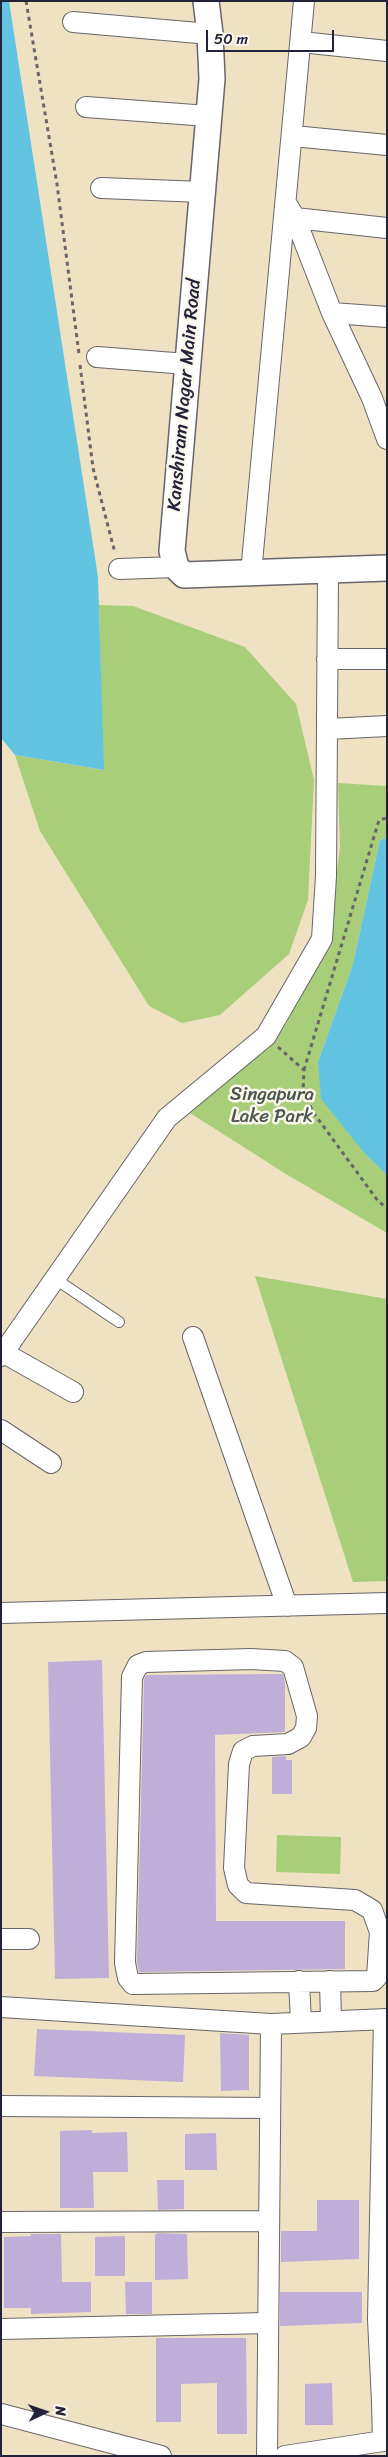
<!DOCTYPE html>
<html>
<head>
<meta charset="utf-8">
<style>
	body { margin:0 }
	#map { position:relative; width:388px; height:2457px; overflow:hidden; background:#eee2c2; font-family:Sriracha,sans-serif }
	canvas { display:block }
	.frame { position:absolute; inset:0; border:2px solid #22223b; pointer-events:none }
	.north { position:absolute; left:20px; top:2387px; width:50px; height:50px; -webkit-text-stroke:4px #fbf7ec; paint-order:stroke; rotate:87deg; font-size:14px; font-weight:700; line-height:20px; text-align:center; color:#22223b }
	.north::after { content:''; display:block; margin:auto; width:18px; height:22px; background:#22223b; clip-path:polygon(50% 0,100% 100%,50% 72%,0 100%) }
	.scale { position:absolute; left:206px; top:30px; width:128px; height:22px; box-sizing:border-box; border:2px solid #22223b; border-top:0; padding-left:6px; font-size:15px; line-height:18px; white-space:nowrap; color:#22223b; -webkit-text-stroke:4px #fbf7ec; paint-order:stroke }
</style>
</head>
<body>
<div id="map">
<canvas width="388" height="2457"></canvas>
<div class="frame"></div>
<div class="north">N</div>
<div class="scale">50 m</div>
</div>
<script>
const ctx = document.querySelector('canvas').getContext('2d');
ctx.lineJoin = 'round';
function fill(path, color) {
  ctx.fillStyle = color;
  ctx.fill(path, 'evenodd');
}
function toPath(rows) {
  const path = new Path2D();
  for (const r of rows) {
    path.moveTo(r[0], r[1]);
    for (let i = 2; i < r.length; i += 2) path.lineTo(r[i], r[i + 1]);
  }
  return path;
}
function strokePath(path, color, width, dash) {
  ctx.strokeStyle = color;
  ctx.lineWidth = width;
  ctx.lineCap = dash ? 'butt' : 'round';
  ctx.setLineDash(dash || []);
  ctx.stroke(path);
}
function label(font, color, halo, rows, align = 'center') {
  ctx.font = font + ' Sriracha,sans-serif';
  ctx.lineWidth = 5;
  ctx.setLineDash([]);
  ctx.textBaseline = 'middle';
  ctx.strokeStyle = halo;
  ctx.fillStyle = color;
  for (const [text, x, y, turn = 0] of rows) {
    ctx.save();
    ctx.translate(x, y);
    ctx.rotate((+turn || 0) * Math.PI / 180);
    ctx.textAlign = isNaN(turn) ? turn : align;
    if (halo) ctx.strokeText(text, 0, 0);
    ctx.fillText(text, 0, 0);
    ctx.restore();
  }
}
const green = toPath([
	[99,605,133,606,245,647,296,704,314,780,308,900,289,954,220,1015,182,1023,149,1006,40,831,15,755,103,770],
	[338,783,387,786,387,838,380,840,353,964,318,1062,366,1155,387,1175,387,1233,286,1174,190,1113,286,1024,327,943,340,848],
	[255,1276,387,1299,387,1581,353,1582],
	[277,1835,341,1837,340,1874,276,1872]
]);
const water = toPath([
	[1,1,9,1,98,577,104,770,15,755,1,738],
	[387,838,387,1175,366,1155,321,1099,318,1062,353,964,380,840]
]);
const building = toPath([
	[102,1660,109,1978,55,1979,48,1662],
	[283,1674,285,1683,285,1732,215,1735,216,1921,345,1921,345,1969,139,1972,137,1962,144,1680,146,1675],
	[286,1756,286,1760,292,1760,292,1794,272,1794,272,1757],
	[37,2029,185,2035,183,2082,34,2076],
	[220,2033,249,2035,249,2090,221,2091],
	[92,2130,92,2133,127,2132,128,2172,93,2172,94,2208,60,2208,60,2131],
	[216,2133,217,2170,185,2170,185,2134],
	[157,2180,184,2180,184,2209,158,2210],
	[317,2200,359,2200,359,2259,281,2262,281,2231,317,2231],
	[158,2233,187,2234,188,2279,155,2280,155,2235],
	[31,2234,61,2234,62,2282,91,2282,91,2312,31,2314,31,2308,4,2308,4,2237,31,2236],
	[125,2236,125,2276,95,2276,95,2237],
	[125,2282,152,2282,152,2314,126,2314],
	[280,2292,362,2292,362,2323,280,2326],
	[156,2338,246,2338,247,2434,217,2434,217,2383,181,2384,181,2422,156,2422],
	[332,2383,333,2425,305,2425,305,2384]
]);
const path = toPath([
	[26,1,57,184,79,354],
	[80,365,93,468,115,553],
	[278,1047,304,1070,303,1091,313,1112,378,1201,387,1208],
	[304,1070,379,820,387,818]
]);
const service = toPath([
	[54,1278,119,1322]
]);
const minor = toPath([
	[73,22,210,34],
	[301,42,387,51],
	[86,107,208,116],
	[293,136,387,145],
	[101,188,202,192],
	[286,203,295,218,332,313,372,398,387,439],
	[295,218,387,228],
	[332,313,387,317],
	[97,357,187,364],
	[119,569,176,567],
	[251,573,304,1],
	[327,659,387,659],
	[328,729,387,726],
	[193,1337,287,1606],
	[4,1353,73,1392],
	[1,1356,167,1118,266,1036,322,939,326,876,328,571],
	[1,1430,51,1463],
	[1,1613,387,1603],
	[251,1659,285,1661,293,1667,307,1716,306,1728,301,1737,288,1744,253,1746,243,1751,239,1764,234,1868,238,1885,246,1893,355,1900,372,1910,380,1932,377,1977,373,1981,133,1984,128,1978,125,1963,132,1677,138,1665,146,1662,251,1659],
	[1,1939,29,1939],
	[299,1981,301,2022],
	[330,1981,331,2021],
	[1,2007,271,2024,387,2019],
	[1,2106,270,2108],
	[1,2222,269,2221],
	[1,2329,268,2323],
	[382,2402,378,2319,384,2019],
	[1,2414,161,2456],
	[267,2456,271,2024],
	[285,2456,383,2441,382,2402,387,2401]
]);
const tertiary = toPath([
	[206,1,210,34,212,79,172,551,176,567,184,575,387,568]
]);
const streetNames = [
	["Kanshiram Nagar Main Road",185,395,-85]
];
const parkNames = [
	["Singapura",272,1095],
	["Lake Park",272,1117]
];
fill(green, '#a8ce79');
fill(water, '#63c4e2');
fill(building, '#beaed8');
strokePath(service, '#69656a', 12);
strokePath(minor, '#69656a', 22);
strokePath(tertiary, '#69656a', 28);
strokePath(path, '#69656a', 3, [4, 4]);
strokePath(service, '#fff', 10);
strokePath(minor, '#fff', 20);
strokePath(tertiary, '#fff', 25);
label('19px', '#22223b', '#fbf7ec', streetNames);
label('19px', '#4a564e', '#fbf7ec', parkNames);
</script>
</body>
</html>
